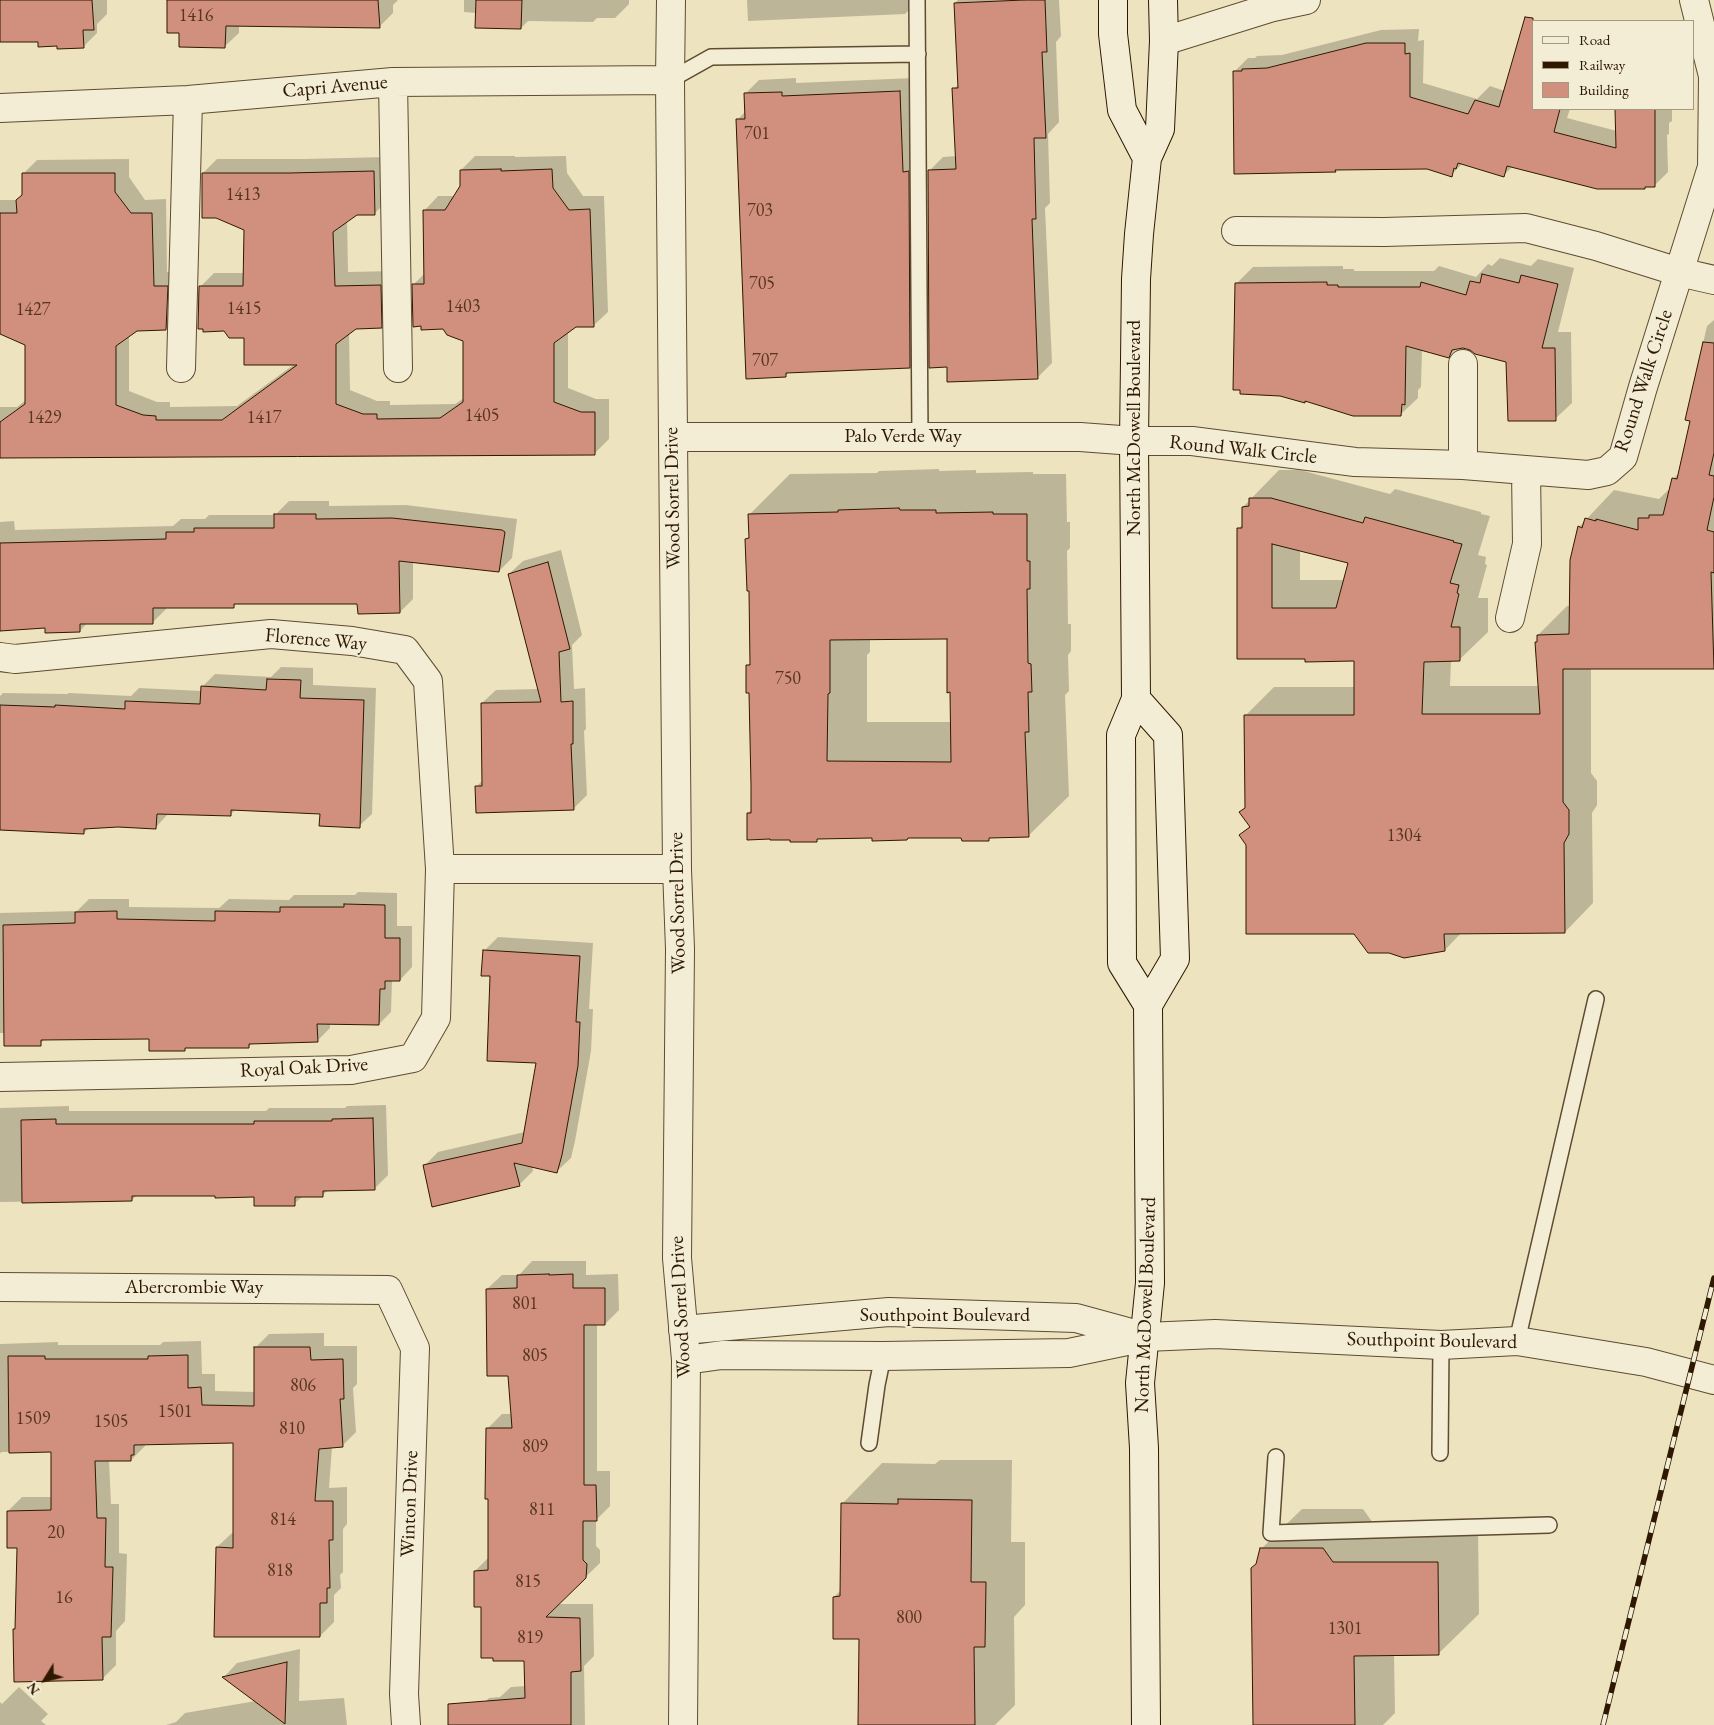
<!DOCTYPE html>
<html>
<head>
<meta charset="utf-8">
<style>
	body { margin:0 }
	#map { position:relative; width:1714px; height:1725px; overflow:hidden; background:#ede3bf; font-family:"EB Garamond",serif }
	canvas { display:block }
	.legend { position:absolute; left:1532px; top:20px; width:162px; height:90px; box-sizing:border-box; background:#f3edd5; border:1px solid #a49880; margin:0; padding:6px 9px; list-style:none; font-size:15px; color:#2e1800 }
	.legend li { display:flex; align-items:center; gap:10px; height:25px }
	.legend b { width:25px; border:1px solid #a49880 }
	.north { position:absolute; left:20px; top:1655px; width:50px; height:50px; -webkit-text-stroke:4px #f3edd5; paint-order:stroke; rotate:234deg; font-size:14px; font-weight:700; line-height:20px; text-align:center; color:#2e1800 }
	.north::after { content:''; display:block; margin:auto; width:18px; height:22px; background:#2e1800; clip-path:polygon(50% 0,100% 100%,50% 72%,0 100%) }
</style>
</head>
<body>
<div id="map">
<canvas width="1714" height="1725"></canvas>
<ul class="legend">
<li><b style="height:6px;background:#f3edd5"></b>Road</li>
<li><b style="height:6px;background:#2e1800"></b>Railway</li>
<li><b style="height:14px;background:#d18f7d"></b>Building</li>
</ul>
<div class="north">N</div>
</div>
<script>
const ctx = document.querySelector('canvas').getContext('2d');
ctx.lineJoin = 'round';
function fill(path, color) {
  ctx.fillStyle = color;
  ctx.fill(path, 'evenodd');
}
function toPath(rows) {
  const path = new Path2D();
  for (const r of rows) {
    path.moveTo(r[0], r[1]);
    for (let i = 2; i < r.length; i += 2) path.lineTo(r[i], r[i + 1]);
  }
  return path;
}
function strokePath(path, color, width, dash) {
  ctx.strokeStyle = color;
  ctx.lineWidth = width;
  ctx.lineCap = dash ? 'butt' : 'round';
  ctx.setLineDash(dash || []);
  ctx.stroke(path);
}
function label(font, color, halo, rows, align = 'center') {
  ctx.font = font + ' "EB Garamond",serif';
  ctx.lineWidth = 4;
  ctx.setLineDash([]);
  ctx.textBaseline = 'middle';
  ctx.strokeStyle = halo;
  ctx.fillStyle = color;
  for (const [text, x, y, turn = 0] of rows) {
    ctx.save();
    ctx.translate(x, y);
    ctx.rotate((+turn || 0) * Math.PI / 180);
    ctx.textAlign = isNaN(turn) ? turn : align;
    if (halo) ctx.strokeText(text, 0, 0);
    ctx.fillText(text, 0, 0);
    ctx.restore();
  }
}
const shadow = toPath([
	[0,0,107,0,107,14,97,24,97,33,83,47,58,45,39,41,0,40],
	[168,0,398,0,393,5,393,13,379,27,239,25,239,33,224,47,180,32],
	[464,0,629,0,629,4,615,18,597,18,593,22,528,21,521,28,477,13,464,12],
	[747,0,919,0,905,14,748,21],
	[958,0,1059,0,1061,36,1056,42,1059,122,1048,134,1050,203,1045,208,1052,363,1038,377,929,171,943,157,957,156,954,89,959,84,955,3],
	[1419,29,1418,41,1424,40,1423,83,1477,99,1490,86,1505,91,1533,109,1570,109,1567,118,1617,131,1616,109,1672,109,1672,121,1669,123,1669,134,1667,135,1668,172,1654,186,1647,186,1645,188,1513,166,1504,175,1463,163,1451,175,1427,168,1337,169,1335,171,1234,72,1248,58,1255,58,1257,56,1282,55,1381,30],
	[796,78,796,83,914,78,924,353,910,367,790,371,786,375,737,120,746,111,745,94,759,80],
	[475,156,515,156,515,157,566,156,567,173,583,196,604,196,608,312,593,326,575,326,568,332,568,388,596,399,609,399,609,439,595,453,0,457,0,407,17,407,26,400,26,344,0,333,0,200,17,200,23,194,23,174,37,160,129,159,129,177,145,200,166,199,167,272,181,272,180,315,166,329,136,330,129,335,129,391,157,402,170,402,170,407,237,406,296,363,245,337,200,287,214,273,244,273,245,229,203,173,217,159,304,159,388,157,389,199,375,213,356,213,347,220,348,272,395,271,395,313,381,327,356,328,349,332,350,390,377,401,390,401,390,405,455,404,464,398,464,341,413,285,425,273,424,211,438,196,455,196,461,187,461,170],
	[1500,258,1531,266,1538,259,1574,268,1558,332,1571,332,1572,403,1555,419,1508,362,1464,347,1457,348,1449,356,1422,349,1421,387,1418,390,1418,398,1401,414,1237,283,1253,267,1343,266,1343,269,1354,269,1354,271,1434,271,1439,266,1476,277,1488,264,1492,266],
	[1714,320,1714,667,1591,668,1591,773,1597,781,1597,805,1592,813,1593,903,1565,932,1462,932,1445,950,1354,932,1247,844,1240,835,1250,826,1240,812,1246,807,1245,716,1274,687,1355,687,1355,660,1306,658,1239,658,1238,529,1243,524,1243,507,1279,470,1300,470,1390,494,1395,489,1481,512,1481,514,1490,516,1478,555,1486,557,1485,564,1487,565,1478,598,1488,598,1488,632,1459,660,1451,660,1450,686,1539,686,1538,635,1567,606,1571,606,1571,560,1579,527,1614,490,1659,499,1668,490,1670,490,1673,479,1680,472,1691,420,1686,419,1707,326],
	[1300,550,1349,562,1344,580,1300,580],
	[939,469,939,471,976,470,976,473,1033,472,1033,474,1066,474,1067,522,1070,522,1070,548,1067,551,1068,624,1071,624,1071,651,1068,655,1069,691,1065,695,1069,796,1028,836,991,836,988,839,963,837,819,838,817,840,791,839,748,813,752,809,751,692,747,666,751,662,750,590,747,539,750,536,750,514,790,474,877,473,879,471],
	[949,638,952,722,867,722,867,655,870,652,870,639],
	[289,501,329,501,329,506,406,505,517,519,512,558,499,571,413,561,413,599,400,612,359,603,238,602,234,606,166,607,166,609,153,622,88,622,80,631,46,627,0,629,0,522,14,521,15,530,173,526,181,519,205,519,209,515,275,515],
	[561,550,582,635,572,645,574,689,585,688,586,729,584,731,587,795,573,809,476,787,483,780,482,703,496,690,539,689,509,574,523,561],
	[281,667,313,668,313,685,376,688,372,814,359,826,321,813,236,809,230,815,169,813,156,827,118,826,89,828,84,833,0,830,0,696,3,693,67,694,69,693,131,696,139,688,202,691,202,687,215,674,271,677],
	[358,892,397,893,397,926,412,926,412,967,400,980,392,981,391,1012,379,1024,330,1023,330,1028,317,1041,253,1043,248,1047,187,1047,184,1050,150,1038,46,1038,40,1044,5,1033,0,1033,0,913,77,911,89,899,129,899,129,907,219,908,229,899,289,900,294,895,355,895],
	[498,937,593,943,589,1009,593,1009,591,1051,575,1141,571,1158,557,1171,532,1166,533,1171,519,1185,424,1166,438,1152,525,1132,537,1062,491,975,484,951],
	[386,1105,388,1175,374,1189,329,1189,323,1195,303,1196,294,1204,255,1196,137,1195,132,1200,0,1202,0,1108,69,1106,69,1111,266,1111,269,1108,345,1108,347,1106],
	[532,1261,586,1261,586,1275,618,1274,619,1310,605,1324,597,1324,597,1471,610,1471,610,1506,596,1520,596,1546,600,1550,600,1563,558,1604,593,1604,594,1656,584,1666,585,1725,475,1725,475,1712,489,1698,500,1697,511,1687,526,1686,525,1660,482,1606,475,1571,490,1556,488,1428,502,1414,512,1414,509,1375,487,1289,502,1275,519,1275],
	[324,1333,324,1346,357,1346,357,1384,353,1388,356,1432,342,1446,332,1447,329,1488,347,1487,347,1524,343,1529,343,1572,340,1575,341,1588,334,1595,334,1622,320,1636,217,1547,232,1533,235,1533,234,1441,145,1444,145,1446,131,1460,109,1460,111,1504,119,1504,119,1553,127,1554,125,1621,116,1631,116,1665,102,1679,15,1629,16,1628,18,1547,8,1511,22,1497,53,1497,52,1451,2,1452,0,1453,0,1344,58,1342,58,1345,160,1345,163,1342,201,1341,202,1374,215,1374,215,1391,255,1392,255,1348,269,1334],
	[940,1460,1012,1460,1011,1542,1025,1542,1025,1605,1014,1617,1015,1705,995,1725,859,1725,860,1638,834,1597,841,1590,842,1504,882,1463,935,1464],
	[1302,1509,1363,1509,1373,1523,1478,1522,1479,1614,1438,1654,1394,1654,1395,1713,1383,1725,1254,1725,1257,1563,1261,1549],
	[300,1649,299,1701,344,1698,347,1725,166,1725,176,1722,185,1713,256,1701,224,1677,237,1663],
	[19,1687,48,1714,41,1721,46,1725,0,1725,0,1702,2,1704]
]);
const building = toPath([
	[0,0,92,0,94,30,83,30,84,48,57,49,57,46,38,47,38,42,0,42,0,0],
	[167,0,378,0,380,28,226,26,225,48,179,47,179,33,167,33,167,0],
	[476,0,522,0,521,29,475,28,476,0],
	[1024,0,1045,0,1047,52,1042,52,1046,138,1034,138,1036,219,1032,219,1038,379,947,382,947,367,929,368,928,170,956,169,952,88,958,88,954,3,1024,0],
	[1525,17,1533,18,1533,109,1560,109,1554,132,1616,148,1615,109,1655,109,1655,187,1645,187,1645,189,1597,189,1507,166,1504,177,1458,163,1456,169,1454,168,1452,177,1427,169,1335,170,1336,172,1234,174,1233,71,1242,71,1242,69,1267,68,1366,43,1405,43,1405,54,1410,53,1410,97,1468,114,1475,100,1499,107,1525,17],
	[900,91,903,172,909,171,910,368,786,373,786,377,746,379,736,119,745,119,744,93,782,92,782,96,900,91],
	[501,169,501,171,552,169,553,188,569,210,590,209,594,327,576,327,554,343,554,402,581,412,595,412,595,455,0,458,0,422,25,404,25,345,0,334,0,213,17,213,16,200,22,195,22,173,115,173,115,192,131,213,152,213,154,286,168,286,166,330,137,331,116,346,116,405,143,415,156,416,156,420,222,420,297,365,244,365,244,338,229,338,224,331,203,332,203,329,198,329,199,286,243,286,244,230,216,218,202,218,202,173,289,173,374,171,375,215,357,215,333,232,335,286,381,285,382,328,356,329,336,344,336,404,363,414,377,414,377,419,440,418,463,402,463,341,447,335,443,329,421,330,421,326,413,327,412,284,424,284,423,210,445,210,460,186,460,170,501,169],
	[1482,274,1519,283,1521,275,1558,284,1542,348,1555,348,1556,421,1508,421,1506,362,1475,354,1470,350,1463,348,1452,350,1449,358,1406,346,1405,405,1402,404,1401,416,1353,416,1305,401,1305,403,1280,396,1240,394,1240,390,1233,390,1235,283,1327,282,1327,285,1338,285,1338,287,1420,287,1421,282,1466,295,1470,281,1480,283,1482,274],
	[1703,342,1714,343,1714,453,1709,475,1714,476,1714,497,1707,530,1714,532,1714,573,1711,572,1714,669,1563,669,1563,802,1569,810,1569,834,1564,843,1565,933,1444,934,1445,951,1404,958,1389,953,1368,953,1354,934,1246,934,1246,845,1239,835,1250,827,1239,812,1245,808,1244,715,1354,715,1354,661,1305,662,1305,659,1237,659,1237,528,1242,528,1242,507,1249,506,1249,498,1271,498,1363,523,1365,517,1454,541,1453,542,1462,544,1450,583,1459,585,1457,593,1459,594,1451,627,1460,627,1460,661,1424,662,1422,714,1540,714,1535,642,1537,642,1537,635,1569,634,1570,560,1578,526,1582,528,1585,518,1596,521,1596,519,1638,530,1638,518,1649,518,1649,515,1663,515,1672,478,1677,479,1690,421,1685,420,1703,342],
	[1272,544,1348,563,1336,608,1272,608,1272,544],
	[899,508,900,510,936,510,936,513,993,512,993,514,1027,514,1027,561,1030,561,1030,589,1027,589,1028,663,1031,664,1032,692,1028,692,1029,732,1025,732,1029,837,989,838,989,841,962,841,961,838,908,838,907,840,872,841,872,838,817,839,817,842,790,842,790,840,770,840,770,839,747,840,747,813,751,813,751,785,749,693,746,693,746,665,750,665,749,591,747,591,745,539,749,538,748,514,838,512,838,510,899,508],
	[947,639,947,693,950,692,951,762,827,761,828,694,830,693,830,640,947,639],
	[274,514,316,514,316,519,392,518,502,530,505,532,499,572,399,561,400,613,358,614,357,604,234,604,234,608,153,608,153,624,80,624,80,632,45,633,45,628,0,631,0,543,166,539,166,532,194,532,194,528,274,528,274,514],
	[548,562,570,649,559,652,561,702,573,701,573,744,571,744,574,810,476,813,475,786,482,786,481,703,541,702,508,574,548,562],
	[267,679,301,680,300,698,364,700,360,828,319,826,320,814,231,810,231,816,157,814,156,829,118,827,84,829,84,834,0,830,0,705,55,707,55,705,125,709,125,701,200,704,201,686,266,690,267,679],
	[344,904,385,905,385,938,400,938,400,981,385,981,385,989,380,989,379,1025,317,1024,318,1042,249,1044,249,1048,185,1048,185,1051,149,1051,149,1039,41,1040,41,1046,4,1046,3,925,75,923,75,912,117,911,117,919,215,921,215,911,280,912,280,907,344,907,344,904],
	[483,950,580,956,576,1022,580,1022,578,1066,562,1155,557,1173,514,1163,520,1186,432,1207,423,1165,522,1143,536,1063,487,1061,490,976,481,976,483,950],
	[373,1118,375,1190,323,1191,323,1197,295,1197,295,1206,254,1206,254,1197,215,1198,215,1196,132,1196,132,1201,22,1203,21,1120,56,1119,56,1124,254,1124,254,1121,332,1121,332,1119,373,1118],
	[549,1274,549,1275,573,1274,573,1288,605,1288,605,1325,584,1325,584,1485,596,1485,597,1521,583,1521,583,1560,587,1564,586,1578,546,1617,580,1618,581,1671,571,1672,571,1725,448,1725,448,1704,525,1698,524,1661,493,1661,493,1658,481,1658,481,1607,474,1607,474,1571,488,1570,488,1499,485,1499,486,1428,512,1428,508,1376,487,1376,486,1289,517,1288,517,1275,549,1274],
	[254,1347,310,1347,311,1360,343,1359,344,1399,340,1399,343,1447,319,1449,315,1501,333,1501,333,1540,329,1540,330,1588,327,1588,327,1603,320,1603,320,1637,214,1637,216,1547,233,1548,233,1443,134,1445,134,1455,131,1455,131,1461,95,1461,97,1518,106,1518,105,1567,113,1567,111,1637,102,1637,103,1680,14,1682,13,1629,15,1629,17,1548,7,1548,7,1511,51,1510,51,1452,9,1453,8,1356,45,1356,45,1359,148,1359,148,1356,188,1355,188,1388,201,1387,202,1405,254,1406,254,1347],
	[898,1499,972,1500,971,1582,986,1582,985,1647,974,1647,975,1725,858,1725,859,1639,833,1639,833,1597,840,1596,841,1503,898,1504,898,1499],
	[1260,1548,1323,1548,1333,1562,1438,1562,1439,1655,1354,1656,1355,1725,1253,1725,1251,1568,1256,1564,1260,1548],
	[287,1662,285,1724,222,1677,287,1662]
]);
const lane = toPath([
	[917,0,920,437],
	[670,80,711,57,918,54],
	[1517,1341,1596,999],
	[869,1443,877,1385,883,1356],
	[1440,1453,1441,1345],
	[1276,1457,1271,1533,1549,1525]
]);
const street = toPath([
	[671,0,670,80,673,437,677,869,680,949,677,1258,686,1360,683,1725],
	[1164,41,1273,7,1306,0],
	[393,82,398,368],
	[0,108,188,100,393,82,670,80],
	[1236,231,1384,232,1526,228,1596,246,1679,272,1714,280],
	[181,368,188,100],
	[673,437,1080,437,1134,441,1192,441,1355,462,1463,465,1588,475,1607,471,1623,457,1643,387,1712,167,1713,76,1694,0],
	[1463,465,1463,364],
	[1510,618,1527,544,1526,470],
	[0,657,15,659,271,634,352,641,405,650,428,681,440,869,436,1018,413,1058,351,1070,0,1077],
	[440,869,677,869],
	[0,1287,388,1290,415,1348,404,1694,406,1725],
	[683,1330,889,1312,1076,1318,1142,1336],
	[686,1360,722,1355,883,1356,1069,1353,1146,1337,1215,1334,1441,1345,1517,1341,1646,1362,1714,1380]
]);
const secondary = toPath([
	[1113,0,1113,34,1122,110,1147,158],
	[1136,699,1168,735,1175,959,1148,1005,1150,1283,1140,1383,1144,1448,1146,1725],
	[1148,1005,1122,963,1121,735,1136,699,1134,441,1136,279,1139,234,1147,158,1160,129,1164,41,1163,0]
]);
const rail = toPath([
	[1603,1725,1714,1278]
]);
const numberNames = [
	["1416",196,16],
	["701",757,134],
	["1413",243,195],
	["703",760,211],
	["705",762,284],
	["1403",463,307],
	["1415",244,309],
	["1427",33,310],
	["707",765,361],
	["1405",482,416],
	["1429",44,418],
	["1417",264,418],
	["750",788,679],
	["1304",1404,836],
	["801",525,1304],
	["805",535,1356],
	["806",303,1386],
	["1501",175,1412],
	["1509",33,1419],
	["1505",111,1422],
	["810",292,1429],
	["809",535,1447],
	["811",542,1510],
	["814",283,1520],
	["20",56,1533],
	["818",280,1571],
	["815",528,1582],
	["16",64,1598],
	["800",909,1618],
	["1301",1345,1629],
	["819",530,1638]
];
const streetNames = [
	["Capri Avenue",335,87,-5],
	["Round Walk Circle",1644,381,-72],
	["North McDowell Boulevard",1135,428,-90],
	["Palo Verde Way",903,437],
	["Round Walk Circle",1243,450,6],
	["Wood Sorrel Drive",673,498,-91],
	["Florence Way",316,640,5],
	["Wood Sorrel Drive",678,903,-91],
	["Royal Oak Drive",304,1068,-3],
	["Abercrombie Way",194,1288],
	["North McDowell Boulevard",1146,1305,-88],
	["Wood Sorrel Drive",681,1307,-93],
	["Southpoint Boulevard",945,1316],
	["Southpoint Boulevard",1432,1341,1],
	["Winton Drive",410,1504,-88]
];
fill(shadow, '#0003');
fill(building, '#d18f7d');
strokePath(building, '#2e1800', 1);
strokePath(lane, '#5e4b30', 18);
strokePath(street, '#5e4b30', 30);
strokePath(secondary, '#2e1800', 30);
strokePath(lane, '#f3edd5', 15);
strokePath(street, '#f3edd5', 28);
strokePath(secondary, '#f3edd5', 28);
strokePath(rail, '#2e1800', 5.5);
strokePath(rail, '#f3edd5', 4, [11]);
label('18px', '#57361f', null, numberNames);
label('20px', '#2e1800', '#f3edd5', streetNames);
</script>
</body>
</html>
